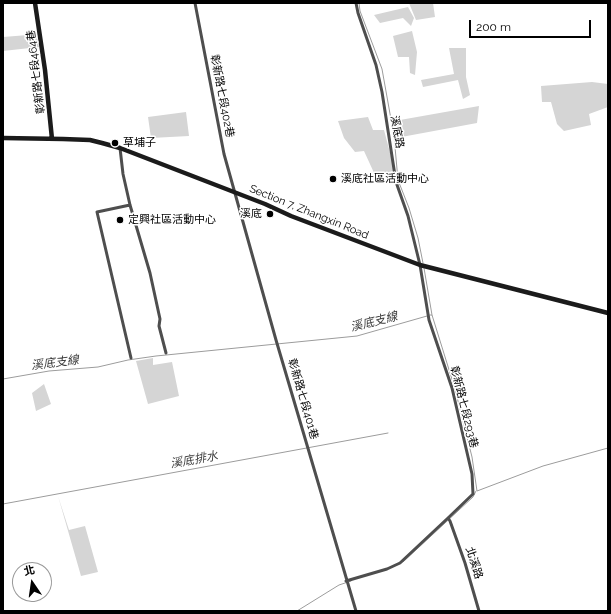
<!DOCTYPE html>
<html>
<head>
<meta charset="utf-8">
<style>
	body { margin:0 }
	#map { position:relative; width:611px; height:614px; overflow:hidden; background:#fff; font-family:Raleway,"Noto Sans TC",sans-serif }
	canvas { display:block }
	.frame { position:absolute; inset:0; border:4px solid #000; pointer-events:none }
	.north { position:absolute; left:12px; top:562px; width:40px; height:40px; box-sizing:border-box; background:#fff; border:1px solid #999; border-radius:50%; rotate:347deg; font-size:11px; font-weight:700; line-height:16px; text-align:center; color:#000 }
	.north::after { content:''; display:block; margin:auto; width:14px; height:18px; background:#000; clip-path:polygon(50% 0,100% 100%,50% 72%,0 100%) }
	.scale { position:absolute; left:469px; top:20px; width:122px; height:18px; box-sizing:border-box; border:2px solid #000; border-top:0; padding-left:5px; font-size:12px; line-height:14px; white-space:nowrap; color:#000; -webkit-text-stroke:3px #fff; paint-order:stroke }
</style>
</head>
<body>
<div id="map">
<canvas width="611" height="614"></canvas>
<div class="frame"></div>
<div class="north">北</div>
<div class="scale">200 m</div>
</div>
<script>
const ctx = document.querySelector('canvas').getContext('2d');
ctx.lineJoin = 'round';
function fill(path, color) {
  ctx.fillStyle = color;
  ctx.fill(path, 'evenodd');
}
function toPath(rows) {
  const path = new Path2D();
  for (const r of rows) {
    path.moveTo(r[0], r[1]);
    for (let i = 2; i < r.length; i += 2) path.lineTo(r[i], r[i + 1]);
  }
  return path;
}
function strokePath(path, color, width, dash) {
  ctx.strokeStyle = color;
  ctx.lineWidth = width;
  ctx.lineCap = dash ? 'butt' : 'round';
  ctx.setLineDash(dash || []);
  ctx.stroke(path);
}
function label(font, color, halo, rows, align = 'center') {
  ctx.font = font + ' Raleway,"Noto Sans TC",sans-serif';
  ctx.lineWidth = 3;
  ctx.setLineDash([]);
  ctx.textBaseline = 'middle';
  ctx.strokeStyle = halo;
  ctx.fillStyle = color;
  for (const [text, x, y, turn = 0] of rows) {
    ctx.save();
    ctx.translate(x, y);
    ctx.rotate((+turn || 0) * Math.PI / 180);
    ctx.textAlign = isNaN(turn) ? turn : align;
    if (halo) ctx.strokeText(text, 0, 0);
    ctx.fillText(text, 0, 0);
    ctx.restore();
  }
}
const green = toPath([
	[409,3,433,3,435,17,416,20],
	[408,7,414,18,411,26,403,18,380,23,374,15],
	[412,31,417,52,415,75,410,73,409,57,398,57,393,36],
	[28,35,29,39,37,38,39,47,3,51,3,37],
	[449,48,466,48,466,77,470,95,463,99,458,80,423,87,421,80,454,74],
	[592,82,608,84,608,107,589,114,591,125,564,131,557,124,551,102,542,102,541,86],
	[479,106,477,123,396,138,393,127,400,120],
	[186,112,189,136,151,138,148,117],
	[368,117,373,130,384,130,393,164,393,171,375,175,364,151,355,152,344,138,338,121],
	[153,358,153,365,172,362,179,396,148,404,136,361],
	[44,384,51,404,36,411,32,393],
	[58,496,69,530,85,526,98,572,81,576]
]);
const stream = toPath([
	[359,3,360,11,382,69,394,136,398,180,409,208,418,238,423,263],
	[424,268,432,315],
	[430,315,432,315,455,389,472,457,477,491,543,466,608,448],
	[3,379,49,371,98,367,128,360,156,356,357,336,427,316],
	[3,504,388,433],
	[403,562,473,497,476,491],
	[297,611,339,585,351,581]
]);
const street = toPath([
	[195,3,224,154,276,340,356,611],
	[356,3,358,13,376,65,382,92,396,182,408,216,420,265,429,320,452,388,472,474,473,494,448,518,450,521,465,563,479,611],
	[120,148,123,174,130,205,150,273,160,319,159,326,166,353],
	[130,205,97,212,131,358],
	[346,581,387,569,400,563,448,518]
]);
const secondary = toPath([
	[35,3,45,70,52,139],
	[3,138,63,139,90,140,102,143,120,148,265,204,291,216,420,265,608,313]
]);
const markers = [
	[115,143,4,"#000"],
	[333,179,4,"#000"],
	[270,214,4,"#000"],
	[120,220,4,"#000"]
];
const streetNames = [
	["彰新路七段464巷",36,72,-97],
	["彰新路七段402巷",222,96,79],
	["溪底路",397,132,80],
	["Section 7, Zhangxin Road",309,212,22],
	["彰新路七段401巷",303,399,74],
	["彰新路七段293巷",464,407,76],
	["北溪路",474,563,72]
];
const poiNames = [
	["草埔子",123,143],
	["溪底社區活動中心",341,179],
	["溪底",262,214,"right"],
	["定興社區活動中心",128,220]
];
const waterNames = [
	["溪底支線",374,322,-14],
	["溪底支線",55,363,-7],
	["溪底排水",194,460,-10]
];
fill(green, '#d5d5d5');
strokePath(stream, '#9c9c9c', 1);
strokePath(street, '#4e4e4e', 3);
strokePath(secondary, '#1b1b1b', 4.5);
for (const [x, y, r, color] of markers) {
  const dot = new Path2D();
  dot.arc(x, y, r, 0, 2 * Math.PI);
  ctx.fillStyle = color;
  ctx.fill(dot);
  strokePath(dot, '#fff', 1.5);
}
label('11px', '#000', '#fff', streetNames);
label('11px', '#000', '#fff', poiNames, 'left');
label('italic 12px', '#3d3d3d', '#fff', waterNames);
</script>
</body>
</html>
